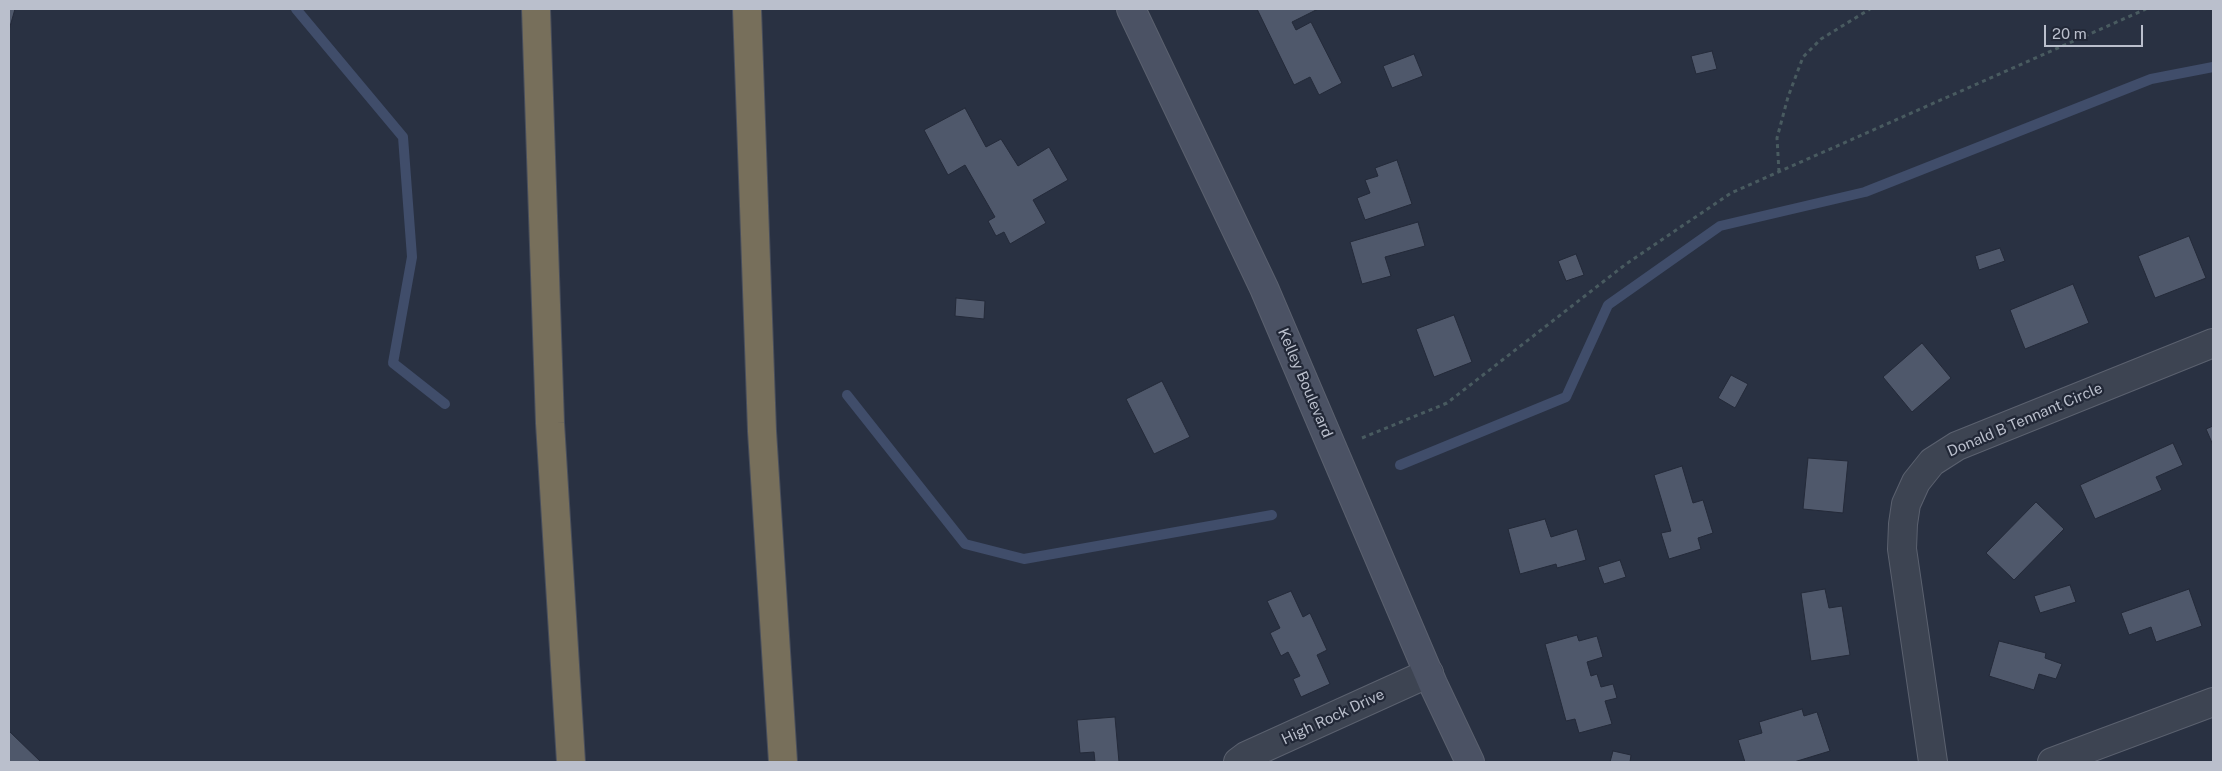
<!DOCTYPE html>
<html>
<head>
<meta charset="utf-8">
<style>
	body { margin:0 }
	#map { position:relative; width:2222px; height:771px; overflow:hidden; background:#293142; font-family:"Public Sans",sans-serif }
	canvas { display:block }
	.frame { position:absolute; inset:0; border:10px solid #babfcc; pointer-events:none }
	.scale { position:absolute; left:2044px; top:25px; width:99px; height:22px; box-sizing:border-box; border:2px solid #babfcc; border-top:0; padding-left:6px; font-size:15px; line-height:18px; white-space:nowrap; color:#babfcc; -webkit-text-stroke:4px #222837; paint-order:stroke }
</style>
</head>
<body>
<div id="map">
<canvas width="2222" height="771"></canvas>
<div class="frame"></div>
<div class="scale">20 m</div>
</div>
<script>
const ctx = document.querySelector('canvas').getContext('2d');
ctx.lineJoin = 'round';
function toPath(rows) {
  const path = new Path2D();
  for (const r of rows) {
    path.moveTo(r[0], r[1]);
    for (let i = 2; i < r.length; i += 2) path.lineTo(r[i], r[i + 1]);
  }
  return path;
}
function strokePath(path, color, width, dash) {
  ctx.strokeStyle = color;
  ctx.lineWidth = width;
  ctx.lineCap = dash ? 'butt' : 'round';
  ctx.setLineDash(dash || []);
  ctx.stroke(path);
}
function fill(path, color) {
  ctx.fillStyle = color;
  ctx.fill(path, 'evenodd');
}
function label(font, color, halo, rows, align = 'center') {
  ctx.font = font + ' "Public Sans",sans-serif';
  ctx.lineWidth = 4.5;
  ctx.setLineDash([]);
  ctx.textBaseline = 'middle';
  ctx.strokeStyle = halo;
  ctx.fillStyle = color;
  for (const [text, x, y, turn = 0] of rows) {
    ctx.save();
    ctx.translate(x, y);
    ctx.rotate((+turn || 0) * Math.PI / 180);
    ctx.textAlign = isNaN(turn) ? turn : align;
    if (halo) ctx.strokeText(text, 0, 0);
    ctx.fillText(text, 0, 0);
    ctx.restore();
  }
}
const stream = toPath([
	[296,9,403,137,412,257,393,363,445,404],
	[847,395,965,544,1024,559,1272,515],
	[1400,465,1566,397,1608,305,1720,226,1865,192,2151,79,2213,67]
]);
const building = toPath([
	[9,9,15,9,9,30,9,9],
	[1257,9,1318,9,1292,22,1296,30,1311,22,1342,83,1319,95,1310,77,1294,85,1257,9],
	[1712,51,1717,69,1696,74,1691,56,1712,51],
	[1414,54,1423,76,1392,88,1383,66,1414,54],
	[965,108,986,147,1001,139,1018,166,1049,147,1068,180,1033,200,1046,223,1010,244,1004,232,996,236,988,221,995,217,965,165,948,175,924,130,965,108],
	[1397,160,1412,204,1365,220,1357,198,1370,193,1365,180,1378,176,1375,168,1397,160],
	[1418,222,1425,246,1385,257,1391,276,1362,284,1350,242,1418,222],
	[2189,236,2206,278,2155,298,2138,256,2189,236],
	[2000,248,2005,261,1979,270,1975,256,2000,248],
	[1576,254,1584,275,1566,281,1558,261,1576,254],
	[2073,284,2089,323,2025,349,2010,310,2073,284],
	[956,298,985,301,984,319,955,316,956,298],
	[1454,315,1472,362,1434,377,1416,329,1454,315],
	[1922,343,1951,378,1912,412,1883,377,1922,343],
	[1731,375,1748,384,1735,408,1718,398,1731,375],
	[1162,381,1190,437,1154,454,1126,399,1162,381],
	[2213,426,2213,445,2206,429,2213,426],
	[2173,443,2183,465,2156,477,2162,490,2095,519,2080,485,2173,443],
	[1808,458,1848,461,1843,513,1803,509,1808,458],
	[1682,466,1693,503,1703,500,1713,533,1698,538,1701,549,1669,559,1661,533,1671,531,1654,475,1682,466],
	[2036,502,2064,529,2014,580,1986,553,2036,502],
	[1545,519,1551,537,1577,529,1586,560,1557,568,1556,564,1520,574,1508,529,1545,519],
	[1620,560,1626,577,1604,584,1598,567,1620,560],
	[2070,585,2076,602,2040,613,2034,596,2070,585],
	[1825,589,1829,608,1842,606,1850,655,1811,661,1801,593,1825,589],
	[2189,589,2202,626,2156,642,2151,627,2129,635,2121,613,2189,589],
	[1291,591,1303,617,1310,613,1327,650,1317,655,1330,684,1301,697,1293,679,1300,676,1288,652,1281,656,1270,633,1280,628,1267,601,1291,591],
	[1577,635,1579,641,1597,636,1603,657,1587,662,1591,676,1597,674,1601,687,1613,684,1617,698,1605,701,1612,724,1579,733,1575,719,1566,721,1545,644,1577,635],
	[1999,641,2046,653,2045,658,2062,664,2056,679,2039,674,2034,690,1989,676,1999,641],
	[1802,709,1804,716,1817,712,1830,751,1794,762,1745,762,1738,740,1762,733,1759,722,1802,709],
	[1115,717,1119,762,1095,762,1094,752,1080,753,1077,720,1115,717],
	[9,731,41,762,9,762,9,731],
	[1613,751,1631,755,1630,762,1610,762,1613,751]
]);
const path = toPath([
	[1779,172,1777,138,1788,97,1803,57,1821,39,1870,9],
	[1362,438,1447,403,1626,264,1731,193,2146,9]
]);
const street = toPath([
	[1238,762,1246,756,1429,673],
	[1933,762,1902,549,1903,524,1906,504,1916,482,1932,462,1957,446,2213,343],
	[2052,762,2213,702]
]);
const secondary = toPath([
	[1131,9,1264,288,1433,684,1470,762]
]);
const highway = toPath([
	[536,9,550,423,571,762],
	[747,9,762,431,783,762]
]);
const streetNames = [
	["Kelley Boulevard",1305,383,67],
	["Donald B Tennant Circle",2025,420,-23],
	["High Rock Drive",1333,717,-25]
];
strokePath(stream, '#404d6a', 10);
fill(building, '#4f586b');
strokePath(building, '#242a39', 1);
strokePath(street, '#5b616f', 30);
strokePath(secondary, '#5b616f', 30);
strokePath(highway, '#484e5c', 30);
strokePath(path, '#495b60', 3, [4, 4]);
strokePath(street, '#3d4452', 28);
strokePath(secondary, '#4b5264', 28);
strokePath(highway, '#776f5b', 28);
label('15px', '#babfcc', '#222837', streetNames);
</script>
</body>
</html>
